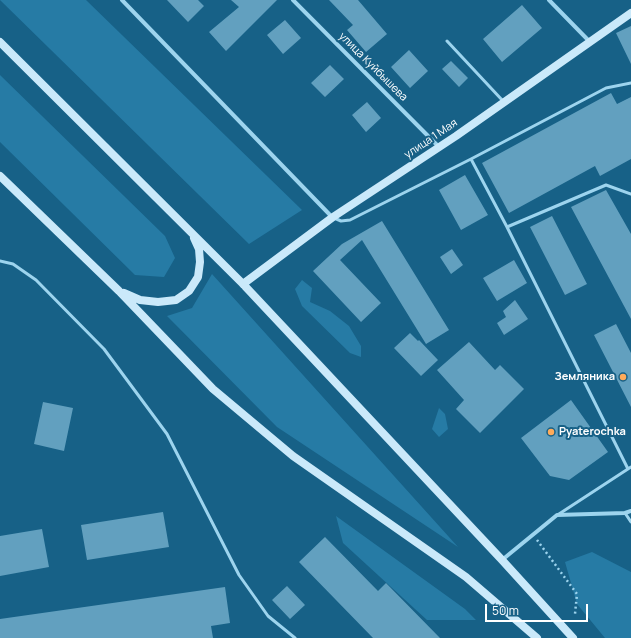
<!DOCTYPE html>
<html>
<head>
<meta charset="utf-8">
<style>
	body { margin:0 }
	#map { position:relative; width:631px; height:638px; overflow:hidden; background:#176187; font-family:Manrope,sans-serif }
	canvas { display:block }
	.scale { position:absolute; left:485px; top:604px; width:103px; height:18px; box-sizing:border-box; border:2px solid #fff; border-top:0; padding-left:5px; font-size:12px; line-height:14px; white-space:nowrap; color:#fff; -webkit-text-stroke:3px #176187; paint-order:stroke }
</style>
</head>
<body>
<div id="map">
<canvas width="631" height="638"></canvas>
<div class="scale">50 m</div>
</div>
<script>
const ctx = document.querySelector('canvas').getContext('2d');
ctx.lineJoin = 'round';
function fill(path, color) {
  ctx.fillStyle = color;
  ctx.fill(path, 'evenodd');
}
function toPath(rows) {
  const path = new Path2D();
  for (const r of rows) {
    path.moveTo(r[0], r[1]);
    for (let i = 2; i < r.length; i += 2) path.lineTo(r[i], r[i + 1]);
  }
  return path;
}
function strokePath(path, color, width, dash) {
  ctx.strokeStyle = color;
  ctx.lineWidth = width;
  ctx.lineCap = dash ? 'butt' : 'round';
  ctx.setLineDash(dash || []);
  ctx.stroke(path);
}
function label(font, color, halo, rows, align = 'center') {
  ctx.font = font + ' Manrope,sans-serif';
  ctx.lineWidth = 4;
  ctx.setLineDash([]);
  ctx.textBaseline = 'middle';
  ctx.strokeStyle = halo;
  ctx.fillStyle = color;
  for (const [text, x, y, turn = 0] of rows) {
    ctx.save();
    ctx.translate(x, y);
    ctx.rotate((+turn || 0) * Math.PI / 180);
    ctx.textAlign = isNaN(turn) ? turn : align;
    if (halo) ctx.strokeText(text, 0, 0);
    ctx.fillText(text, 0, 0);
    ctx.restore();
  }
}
const green = toPath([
	[0,0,86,0,302,210,249,244],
	[0,75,165,236,175,258,164,277,135,275,0,142],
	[212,274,458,547,277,427,167,316,192,308],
	[302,280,312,288,310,302,330,311,349,326,361,346,361,357,350,353,302,306,295,289],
	[439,408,445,414,448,429,439,437,432,429],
	[336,516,465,609,476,620,427,620,343,543],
	[592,552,631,572,631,638,605,638,577,604,565,562]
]);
const building = toPath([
	[167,0,198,0,204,6,188,22],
	[231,0,277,0,226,51,209,32,239,7],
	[329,0,358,0,387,34,366,52,347,30,353,25],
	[522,5,542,28,502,62,483,39],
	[285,20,301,38,283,54,267,35],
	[631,26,631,64,616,33],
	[409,50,428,71,410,88,391,67],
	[451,61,468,78,459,87,442,69],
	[330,65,344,79,325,97,311,83],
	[611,93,617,104,631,97,631,159,600,176,595,166,509,213,482,163],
	[367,102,381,118,366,132,352,115],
	[465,175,488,215,461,230,439,190],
	[606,190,631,234,631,319,571,207],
	[552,216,587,284,565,295,530,227],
	[382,221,449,330,426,344,362,240,340,260,381,303,361,322,313,271,342,244],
	[452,249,463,265,451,274,440,257],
	[514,260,527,283,497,301,483,278],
	[515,300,528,319,504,335,497,323,506,317,503,311],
	[616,324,631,353,631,407,594,335],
	[410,333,418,341,419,340,438,360,421,376,394,348],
	[469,342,495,370,500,365,524,389,480,433,456,409,464,400,437,370],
	[571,400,608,452,569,480,550,476,521,438],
	[43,402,73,408,64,451,34,444],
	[163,512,169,547,87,560,81,525],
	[42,529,49,567,0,576,0,536],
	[325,537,378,591,386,583,440,638,373,638,299,562],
	[287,586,305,605,290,619,272,600],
	[225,587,230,623,211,626,213,638,0,638,0,619]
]);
const path = toPath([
	[537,540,577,594,575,614]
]);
const lane = toPath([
	[447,41,503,101],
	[471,159,507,227],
	[334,218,341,221,350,220,471,159,606,88,631,83],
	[0,261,13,264,36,280,104,349,167,434,239,575,268,616,295,638],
	[628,469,507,227,606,185,631,194],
	[625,513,631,522],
	[559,514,631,467]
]);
const street = toPath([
	[122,0,332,217],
	[293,0,439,147],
	[549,0,590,42],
	[502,560,557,515,625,513,631,511]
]);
const secondary = toPath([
	[0,42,243,284,502,560,573,638],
	[0,176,119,291,213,389,293,456,466,577,537,638],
	[243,284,333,217,456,136,631,13],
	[124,293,140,300,158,302,176,300,189,291,198,277,200,262,199,249,194,238]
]);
const markers = [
	[623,377,4,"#ffab5a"],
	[551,432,4,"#ffab5a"]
];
const streetNames = [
	["улица Куйбышева",373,67,45],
	["улица 1 Мая",431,139,-34]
];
const poiNames = [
	["Земляника",615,377],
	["Pyaterochka",559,432,"left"]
];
fill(green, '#267ba5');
fill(building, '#62a0bf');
strokePath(path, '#9dd4ee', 2.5, [2, 3]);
strokePath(lane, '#9dd4ee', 3);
strokePath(street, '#9dd4ee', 4);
strokePath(secondary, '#cae9fa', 8);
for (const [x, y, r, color] of markers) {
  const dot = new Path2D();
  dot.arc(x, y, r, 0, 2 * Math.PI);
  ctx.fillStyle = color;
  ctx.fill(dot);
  strokePath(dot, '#176187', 1.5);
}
label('11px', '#fff', '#176187', streetNames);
label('bold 11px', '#fff', '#176187', poiNames, 'right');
</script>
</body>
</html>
